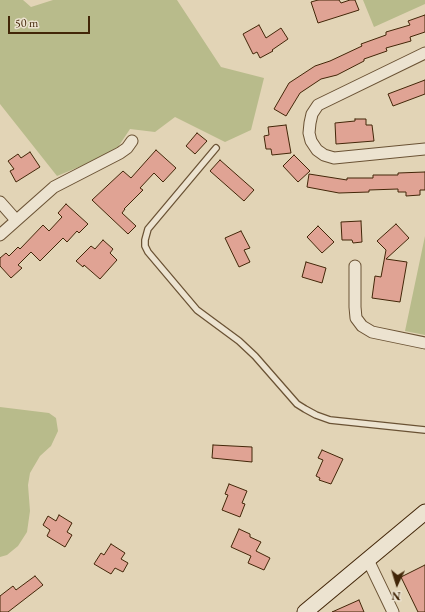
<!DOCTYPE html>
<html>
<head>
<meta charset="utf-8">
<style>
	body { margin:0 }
	#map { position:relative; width:425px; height:612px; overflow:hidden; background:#e2d4b6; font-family:"EB Garamond",serif }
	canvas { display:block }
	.north { position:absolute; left:377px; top:564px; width:40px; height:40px; -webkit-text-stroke:3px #ece3d0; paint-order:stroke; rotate:184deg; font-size:11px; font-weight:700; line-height:16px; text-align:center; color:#422608 }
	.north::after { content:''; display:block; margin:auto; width:14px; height:18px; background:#422608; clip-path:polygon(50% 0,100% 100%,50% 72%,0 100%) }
	.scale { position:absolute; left:8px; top:16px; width:82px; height:18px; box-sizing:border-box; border:2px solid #422608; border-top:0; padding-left:5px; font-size:12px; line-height:14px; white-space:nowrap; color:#422608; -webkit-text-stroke:3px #ece3d0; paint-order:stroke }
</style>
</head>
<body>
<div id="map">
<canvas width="425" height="612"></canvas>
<div class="north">N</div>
<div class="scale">50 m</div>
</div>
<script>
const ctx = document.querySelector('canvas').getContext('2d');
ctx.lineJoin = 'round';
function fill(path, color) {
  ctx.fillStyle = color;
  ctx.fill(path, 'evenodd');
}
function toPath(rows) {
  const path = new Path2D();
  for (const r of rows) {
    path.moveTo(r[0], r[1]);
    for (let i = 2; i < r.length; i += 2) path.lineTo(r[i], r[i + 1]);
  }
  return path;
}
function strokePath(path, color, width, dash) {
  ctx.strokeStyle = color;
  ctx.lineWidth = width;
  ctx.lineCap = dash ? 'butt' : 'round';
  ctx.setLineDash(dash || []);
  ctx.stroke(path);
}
const green = toPath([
	[0,0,23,0,31,7,53,0,177,0,221,67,264,78,251,130,225,142,175,117,155,132,130,129,118,147,91,162,57,176,0,104],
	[363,0,425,0,425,4,374,27],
	[425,236,425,335,405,331],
	[0,407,49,413,56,418,58,431,51,446,40,456,30,473,28,485,30,511,27,532,18,546,7,555,0,557]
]);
const building = toPath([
	[318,0,339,0,341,3,350,0,355,0,359,10,318,23,311,2,318,0],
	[425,15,425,32,410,37,411,41,386,48,387,51,364,59,364,61,337,75,321,79,300,93,286,116,274,109,289,83,315,66,330,61,362,46,361,44,386,35,386,32,410,25,408,21,425,15],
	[259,25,266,38,281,28,288,39,272,50,273,51,260,58,257,52,253,54,243,34,259,25],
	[425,80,425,94,393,106,388,94,425,80],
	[355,119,366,119,366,125,372,125,374,141,336,144,335,123,355,121,355,119],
	[286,125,291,153,272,155,271,149,266,149,264,136,269,135,268,127,286,125],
	[197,133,207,141,195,154,186,146,197,133],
	[156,150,176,168,163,182,154,173,140,188,143,190,124,209,125,209,122,213,136,226,128,234,92,200,123,171,131,178,156,150],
	[30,152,40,167,16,182,10,171,14,169,8,161,18,154,21,158,30,152],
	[294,155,310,171,298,182,283,166,294,155],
	[220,160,254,190,244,201,210,171,220,160],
	[425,172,425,190,420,190,420,195,406,196,406,192,398,192,398,189,369,190,369,192,339,193,307,187,309,174,347,180,347,178,373,178,373,175,398,175,398,173,425,172],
	[66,204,88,224,79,233,77,231,67,242,63,238,40,261,31,252,18,265,22,268,11,278,0,266,0,258,6,253,9,256,18,247,20,249,43,225,49,231,62,217,58,213,66,204],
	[361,221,362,242,353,243,352,240,342,240,341,222,361,221],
	[396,224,409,238,386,259,407,262,400,302,372,298,375,276,381,277,386,250,377,241,396,224],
	[318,226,334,242,322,253,307,237,318,226],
	[241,231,250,248,244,250,250,262,239,267,225,238,241,231],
	[103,240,113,249,110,253,117,260,100,279,84,265,83,267,76,261,91,246,95,249,103,240],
	[306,262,326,268,322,283,302,277,306,262],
	[213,445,252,447,252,462,212,458,213,445],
	[322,450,343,459,331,484,319,480,320,478,316,476,323,460,318,458,322,450],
	[229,484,247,491,242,503,245,504,240,517,222,510,228,495,225,494,229,484],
	[59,515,72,523,67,532,72,535,65,547,47,536,50,530,43,525,48,516,56,521,59,515],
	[239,529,250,534,250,537,261,542,256,551,270,558,264,570,248,563,251,556,231,547,239,529],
	[111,544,125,553,121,559,128,563,123,572,115,568,111,574,94,564,101,553,104,555,111,544],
	[425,565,425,612,418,612,401,577,425,565],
	[35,576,43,585,8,612,0,612,0,596,13,586,16,590,35,576],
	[359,600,364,612,332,612,359,600]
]);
const service = toPath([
	[216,148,148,229,145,240,145,246,148,252,197,310,239,341,255,356,297,404,305,409,316,415,330,420,425,430]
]);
const minor = toPath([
	[425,53,318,105,312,114,310,123,309,133,311,141,317,150,324,155,334,158,425,149],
	[0,202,16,220],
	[0,235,54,187,120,153,127,148,132,141],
	[355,266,355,307,356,318,362,326,372,332,425,343],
	[368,560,393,612]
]);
const secondary = toPath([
	[305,612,425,512]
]);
fill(green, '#b8bb8b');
fill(building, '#e0a394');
strokePath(building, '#422608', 1);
strokePath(service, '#6a5234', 8);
strokePath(minor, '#6a5234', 13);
strokePath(secondary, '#422608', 17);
strokePath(service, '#ece3d0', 5.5);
strokePath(minor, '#ece3d0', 11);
strokePath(secondary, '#ece3d0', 15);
</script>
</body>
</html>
